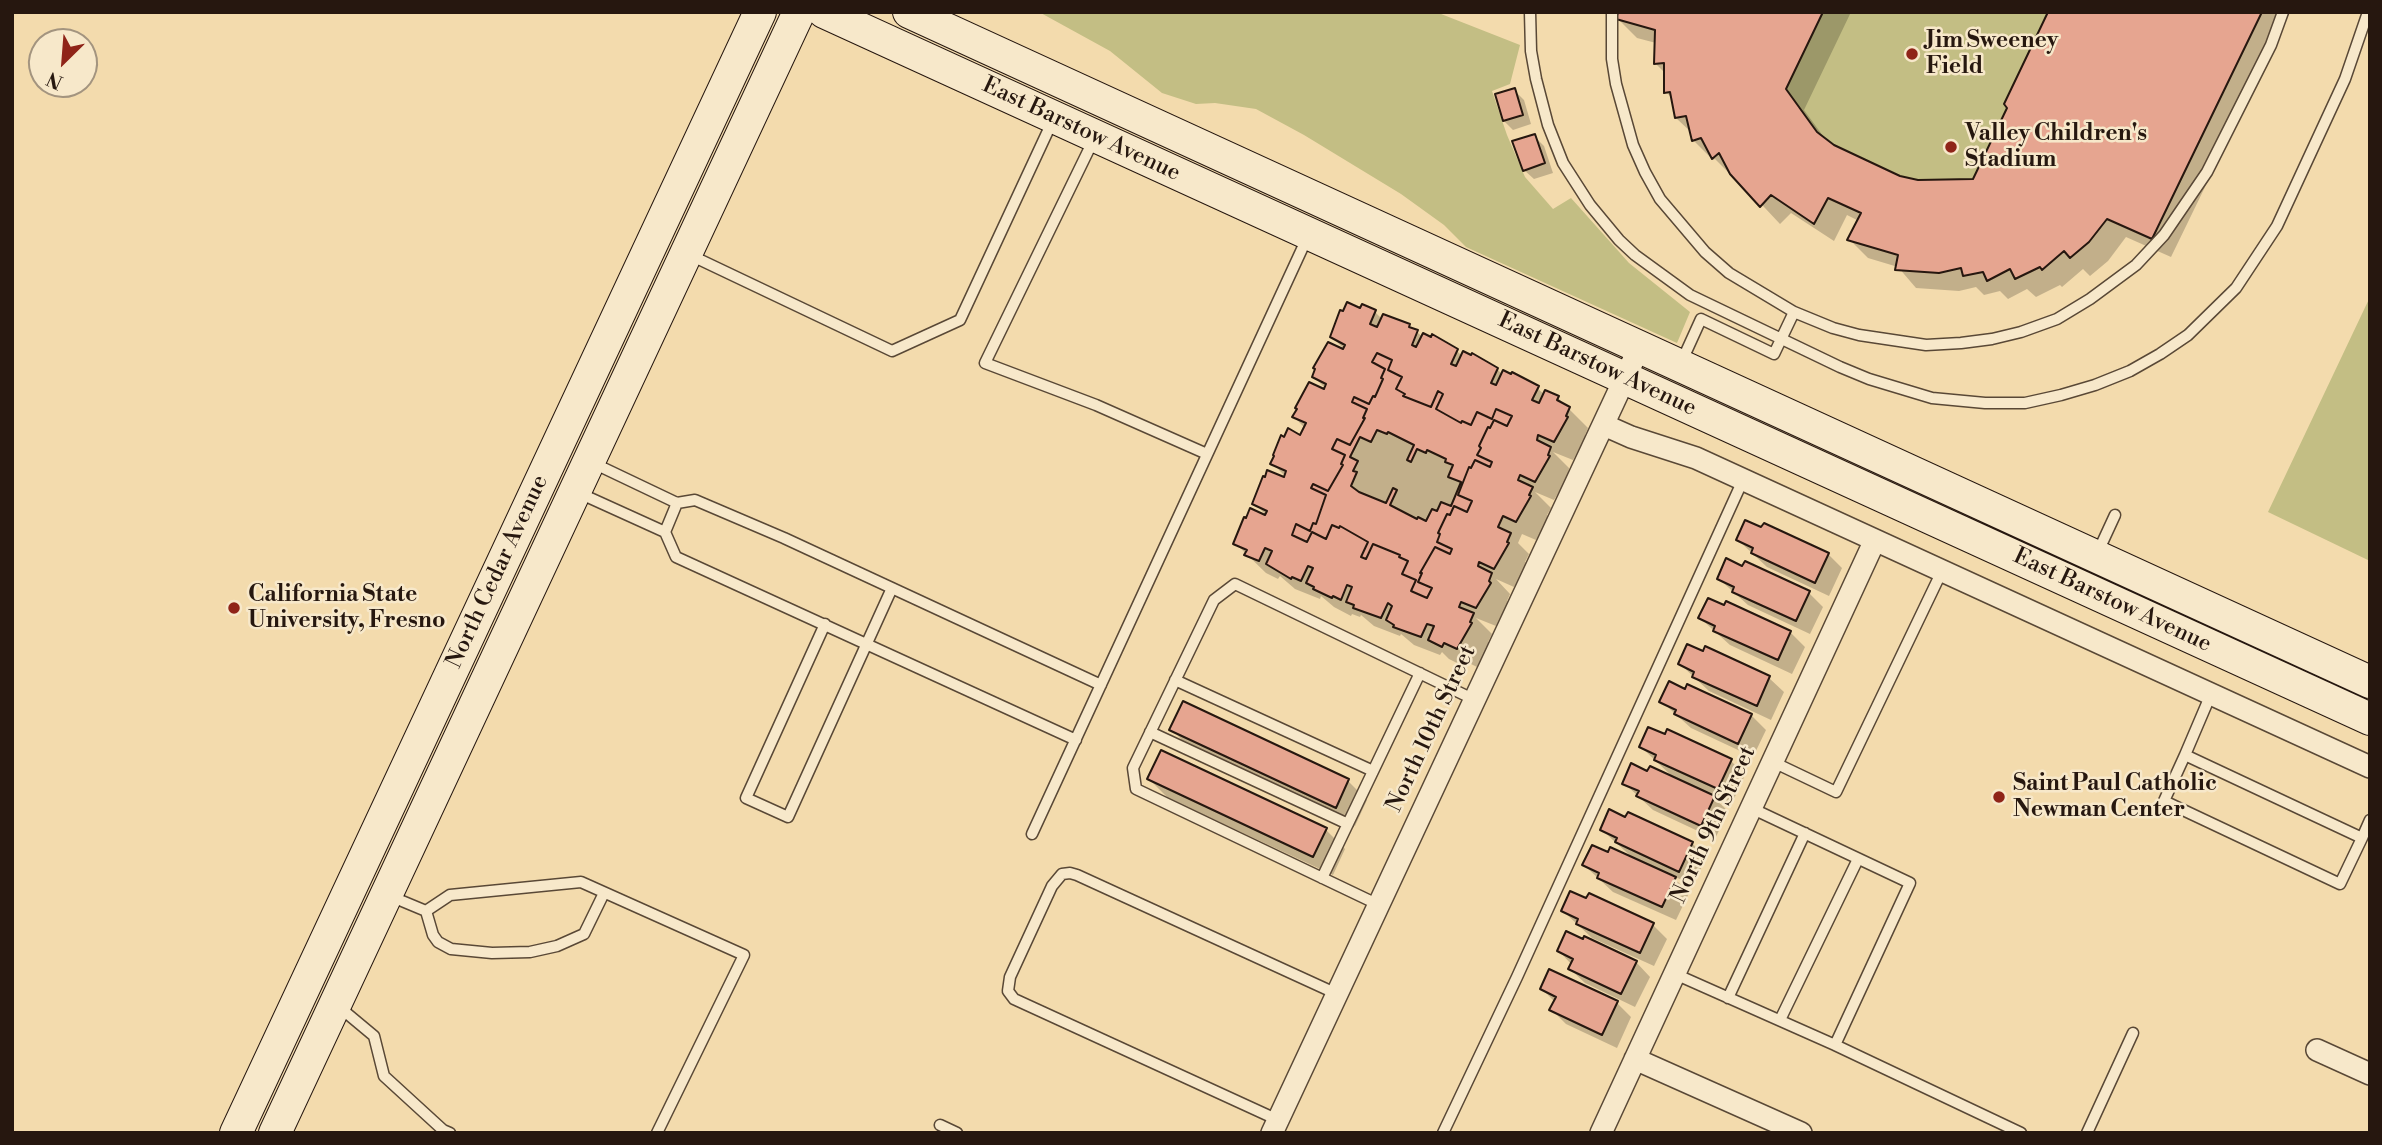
<!DOCTYPE html>
<html>
<head>
<meta charset="utf-8">
<style>
	body { margin:0 }
	#map { position:relative; width:2382px; height:1145px; overflow:hidden; background:#f3dbad; font-family:"Libre Bodoni",serif }
	canvas { display:block }
	.frame { position:absolute; inset:0; border:14px solid #26170f; pointer-events:none }
	.north { position:absolute; left:28px; top:28px; width:70px; height:70px; box-sizing:border-box; background:#f7e8ca; border:2px solid #a3947f; border-radius:50%; rotate:205deg; font-size:19px; font-weight:700; line-height:28px; text-align:center; color:#26170f }
	.north::after { content:''; display:block; margin:auto; width:24px; height:32px; background:#8f2418; clip-path:polygon(50% 0,100% 100%,50% 72%,0 100%) }
</style>
</head>
<body>
<div id="map">
<canvas width="2382" height="1145"></canvas>
<div class="frame"></div>
<div class="north">N</div>
</div>
<script>
const ctx = document.querySelector('canvas').getContext('2d');
ctx.lineJoin = 'round';
function fill(path, color) {
  ctx.fillStyle = color;
  ctx.fill(path, 'evenodd');
}
function toPath(rows) {
  const path = new Path2D();
  for (const r of rows) {
    path.moveTo(r[0], r[1]);
    for (let i = 2; i < r.length; i += 2) path.lineTo(r[i], r[i + 1]);
  }
  return path;
}
function strokePath(path, color, width, dash) {
  ctx.strokeStyle = color;
  ctx.lineWidth = width;
  ctx.lineCap = dash ? 'butt' : 'round';
  ctx.setLineDash(dash || []);
  ctx.stroke(path);
}
function label(font, color, halo, rows, align = 'center') {
  ctx.font = font + ' "Libre Bodoni",serif';
  ctx.lineWidth = 5;
  ctx.setLineDash([]);
  ctx.textBaseline = 'middle';
  ctx.strokeStyle = halo;
  ctx.fillStyle = color;
  for (const [text, x, y, turn = 0] of rows) {
    ctx.save();
    ctx.translate(x, y);
    ctx.rotate((+turn || 0) * Math.PI / 180);
    ctx.textAlign = isNaN(turn) ? turn : align;
    if (halo) ctx.strokeText(text, 0, 0);
    ctx.fillText(text, 0, 0);
    ctx.restore();
  }
}
const green = toPath([
	[1039,12,1436,12,1520,45,1510,84,1492,91,1507,135,1525,177,1553,209,1571,198,1629,263,1690,312,1677,343,1466,247,1444,225,1401,194,1304,135,1256,109,1215,103,1196,104,1162,93,1110,51],
	[1618,12,2262,12,2152,239,2107,219,2089,242,2070,258,2064,251,2042,270,2040,267,2010,269,1987,281,1983,272,1963,276,1960,268,1898,255,1847,240,1860,213,1828,198,1814,224,1771,195,1760,207,1719,153,1712,158,1701,138,1692,141,1686,116,1675,118,1670,92,1664,93,1664,64,1654,64,1655,30,1616,19],
	[2370,297,2370,561,2268,512]
]);
const shadow = toPath([
	[1620,12,1851,12,1804,110,1829,144,1899,178,1918,182,1974,181,2009,108,2050,12,2290,12,2171,257,2126,237,2108,261,2090,276,2083,269,2062,287,2060,285,2036,297,2027,289,2008,299,2000,291,1984,295,1976,287,1959,291,1916,288,1898,267,1868,258,1849,239,1859,221,1847,215,1834,241,1791,213,1780,224,1734,175,1732,176,1715,159,1713,160,1694,141,1692,133,1676,118,1673,99,1666,92,1666,74,1656,64,1656,43,1637,38,1618,19],
	[1514,90,1524,100,1531,124,1513,130,1504,121],
	[1534,136,1544,146,1553,173,1534,179,1524,170],
	[1361,311,1375,312,1382,319,1409,326,1423,337,1457,351,1462,356,1497,369,1503,375,1537,388,1545,395,1546,392,1558,398,1588,428,1585,435,1586,437,1573,460,1553,452,1569,468,1568,477,1554,500,1535,492,1551,508,1547,515,1549,517,1536,540,1522,534,1518,543,1529,554,1525,562,1527,563,1514,587,1496,579,1510,594,1507,601,1509,603,1496,626,1476,618,1492,634,1488,642,1490,643,1477,667,1463,660,1461,665,1449,659,1442,652,1440,655,1414,645,1401,634,1400,636,1374,626,1361,615,1360,617,1352,614,1351,616,1334,607,1321,596,1320,599,1295,589,1280,576,1278,579,1266,573,1235,543,1270,519,1254,503,1291,482,1273,464,1301,437,1305,428,1294,417,1330,393,1314,377,1348,353,1332,337],
	[1738,540,1828,554,1842,568,1829,596,1767,567],
	[1719,579,1809,593,1823,607,1810,634,1748,605],
	[1700,618,1790,632,1805,647,1792,674,1730,645],
	[1706,649,1769,678,1784,692,1771,720,1709,691,1680,664,1704,654],
	[1661,701,1751,715,1766,730,1753,757,1691,728],
	[1171,729,1348,781,1367,800,1355,826,1191,749],
	[1641,747,1731,761,1745,775,1732,803,1708,792,1728,811,1715,839,1653,810,1624,783,1648,773,1675,779],
	[1149,779,1326,830,1345,849,1333,875,1168,798],
	[1602,830,1692,843,1706,858,1693,885,1671,875,1689,893,1676,920,1613,892,1584,865,1609,855,1635,860],
	[1587,900,1653,925,1667,939,1654,966,1592,938,1563,911],
	[1559,951,1636,962,1650,977,1635,1007,1585,983,1570,969,1572,965],
	[1542,989,1617,1003,1631,1017,1617,1048,1566,1024,1552,1010,1555,1002]
]);
const building = toPath([
	[1618,12,1823,12,1786,89,1817,132,1834,145,1900,176,1918,180,1973,179,2007,108,2004,104,2048,12,2262,12,2152,239,2107,219,2089,242,2070,258,2064,251,2042,270,2040,267,2015,279,2010,269,1987,281,1983,272,1963,276,1961,268,1939,273,1895,270,1898,255,1847,240,1861,213,1828,198,1814,224,1771,195,1760,207,1730,174,1719,153,1712,159,1701,138,1692,141,1686,116,1675,118,1670,92,1664,93,1664,63,1654,64,1655,30,1616,19,1618,12],
	[1515,88,1523,115,1503,121,1495,94,1515,88],
	[1535,134,1545,163,1523,171,1512,141,1535,134],
	[1347,302,1360,308,1362,304,1376,310,1370,324,1377,327,1383,314,1410,324,1409,327,1418,330,1412,345,1416,347,1423,333,1431,337,1432,334,1458,349,1451,364,1456,366,1463,351,1471,355,1472,353,1498,368,1491,383,1496,385,1503,370,1511,374,1512,372,1539,386,1532,400,1539,403,1545,390,1559,396,1557,400,1570,407,1566,416,1568,417,1554,442,1538,435,1537,440,1551,447,1548,455,1550,456,1535,482,1520,475,1518,480,1533,487,1529,495,1531,496,1516,522,1503,516,1498,527,1511,533,1507,542,1509,543,1494,569,1479,562,1478,566,1492,573,1489,581,1491,583,1476,608,1461,602,1459,607,1474,613,1470,622,1472,623,1457,649,1444,643,1442,647,1428,640,1434,626,1427,624,1421,637,1393,627,1394,625,1386,620,1392,606,1388,603,1381,618,1353,608,1354,605,1346,602,1352,587,1347,585,1341,600,1333,596,1332,598,1313,589,1314,587,1306,583,1313,568,1308,566,1301,581,1292,577,1291,579,1266,564,1272,551,1265,548,1259,561,1244,555,1247,550,1233,544,1244,517,1246,518,1250,508,1265,515,1267,511,1252,504,1263,476,1265,477,1267,470,1284,477,1286,471,1270,464,1274,456,1273,455,1281,435,1284,437,1288,428,1300,435,1306,423,1292,417,1297,409,1295,408,1309,382,1324,389,1326,384,1312,377,1315,369,1313,368,1328,342,1343,349,1345,345,1330,337,1340,310,1343,311,1347,302],
	[1377,353,1392,360,1388,370,1402,377,1396,389,1405,394,1403,396,1431,407,1438,391,1443,394,1436,409,1461,423,1462,421,1471,425,1477,412,1492,419,1496,409,1512,416,1507,426,1494,420,1490,428,1488,427,1479,446,1481,448,1477,455,1492,462,1490,467,1475,460,1471,468,1469,467,1458,495,1472,501,1467,512,1454,506,1450,515,1447,514,1438,533,1440,534,1437,542,1452,549,1450,554,1435,547,1420,573,1422,573,1418,582,1432,588,1427,598,1411,591,1416,580,1402,574,1408,561,1399,557,1400,555,1373,544,1366,559,1361,557,1368,542,1340,526,1339,528,1332,525,1326,539,1312,532,1307,542,1292,535,1296,524,1310,531,1313,523,1316,524,1326,495,1311,488,1313,484,1328,491,1343,465,1341,464,1345,455,1332,449,1337,439,1350,445,1365,418,1363,418,1367,409,1352,402,1354,397,1369,404,1373,396,1375,397,1383,379,1381,378,1385,369,1372,362,1377,353],
	[1377,353,1392,360,1388,370,1402,377,1396,389,1405,394,1403,396,1431,407,1438,391,1443,394,1436,409,1461,423,1462,421,1471,425,1477,412,1492,419,1496,409,1512,416,1507,426,1494,420,1490,428,1488,427,1479,446,1481,448,1477,455,1492,462,1490,467,1475,460,1471,468,1469,467,1458,495,1472,501,1467,512,1454,506,1450,515,1447,514,1438,533,1440,534,1437,542,1452,549,1450,554,1435,547,1420,573,1422,573,1418,582,1432,588,1427,598,1411,591,1416,580,1402,574,1408,561,1399,557,1400,555,1373,544,1366,559,1361,557,1368,542,1340,526,1339,528,1332,525,1326,539,1312,532,1307,542,1292,535,1296,524,1310,531,1313,523,1316,524,1326,495,1311,488,1313,484,1328,491,1343,465,1341,464,1345,455,1332,449,1337,439,1350,445,1365,418,1363,418,1367,409,1352,402,1354,397,1369,404,1373,396,1375,397,1383,379,1381,378,1385,369,1372,362,1377,353],
	[1377,430,1387,434,1388,432,1414,445,1407,460,1411,462,1417,449,1426,453,1427,450,1446,459,1445,462,1453,465,1448,477,1461,482,1451,506,1441,502,1437,511,1432,509,1426,521,1418,517,1417,519,1390,505,1397,490,1393,488,1386,503,1359,492,1351,486,1357,472,1353,471,1358,461,1350,457,1360,437,1371,442,1377,430],
	[1745,520,1761,527,1764,523,1829,553,1815,583,1751,553,1753,548,1736,540,1745,520],
	[1726,558,1742,566,1745,561,1810,591,1796,621,1732,592,1734,587,1717,579,1726,558],
	[1708,598,1724,605,1726,601,1791,631,1778,660,1713,631,1715,626,1698,618,1708,598],
	[1687,644,1703,651,1705,646,1770,676,1757,706,1692,677,1694,672,1678,664,1687,644],
	[1669,681,1685,689,1687,684,1752,714,1738,744,1674,714,1676,710,1659,702,1669,681],
	[1183,701,1349,779,1336,808,1169,730,1183,701],
	[1648,727,1665,734,1667,729,1732,759,1718,789,1654,760,1656,755,1639,747,1648,727],
	[1161,750,1327,828,1313,857,1147,779,1161,750],
	[1631,763,1647,771,1650,766,1715,796,1701,826,1636,796,1639,791,1622,784,1631,763],
	[1609,809,1625,817,1628,812,1693,842,1679,872,1615,842,1617,838,1600,830,1609,809],
	[1592,845,1608,852,1610,847,1676,877,1662,907,1597,878,1599,873,1582,865,1592,845],
	[1570,891,1586,898,1589,893,1654,923,1640,953,1576,924,1578,919,1561,911,1570,891],
	[1566,931,1583,939,1584,936,1637,961,1621,994,1568,969,1573,959,1557,951,1566,931],
	[1549,969,1618,1001,1602,1035,1549,1010,1556,997,1540,989,1549,969]
]);
const service = toPath([
	[1530,12,1531,51,1536,79,1548,125,1563,163,1590,205,1619,240,1635,255,1690,295,1840,367,1869,379,1932,398,1985,403,2025,403,2061,395,2095,385,2130,371,2160,354,2188,335,2236,288,2277,226,2345,79,2368,12],
	[1612,12,1612,59,1616,84,1633,145,1645,172,1660,199,1705,252,1729,273,1794,312,1833,328,1859,335,1926,345,1961,343,1992,339,2021,332,2057,319,2090,299,2136,265,2164,235,2207,172,2271,45,2283,12],
	[1094,139,985,363,1096,405,1207,454],
	[690,255,892,351,960,320,1053,120],
	[1681,363,1701,319,1774,354,1794,312],
	[593,463,677,503,695,500,784,538,1101,685],
	[579,493,665,532,676,557,1076,740],
	[665,532,677,503],
	[2097,554,2115,515],
	[825,624,746,798,788,817,892,588],
	[1175,680,1373,771],
	[1150,732,1348,824],
	[2185,755,2211,694],
	[1773,762,1836,792,1942,571],
	[1032,834,1308,236],
	[2362,838,2185,755,2164,801,2340,884,2362,838,2370,820],
	[1322,878,1420,673],
	[390,896,426,911,450,895,581,882,744,955,657,1133],
	[1379,905,1136,789,1133,768,1214,600,1235,584,1475,700],
	[426,911,433,935,438,942,451,949,492,953,530,952,557,946,584,934,604,893],
	[1675,974,1835,1045,1910,883,1751,808],
	[1728,998,1805,833],
	[338,1006,374,1036,384,1076,443,1130,450,1133],
	[1780,1020,1858,859],
	[1835,1045,2021,1133],
	[1278,1120,1014,999,1008,991,1010,977,1052,886,1062,874,1070,873,1077,875,1337,994],
	[940,1125,957,1133],
	[1443,1133,1517,977,1743,480],
	[2087,1133,2133,1033]
]);
const minor = toPath([
	[1604,425,1631,437,1696,458,2370,767],
	[2317,1050,2370,1074],
	[1635,1059,1801,1133],
	[1272,1133,1639,348],
	[1601,1133,1875,540]
]);
const secondary = toPath([
	[824,12,2370,719],
	[909,12,2370,682],
	[236,1133,760,12],
	[275,1133,799,12]
]);
const markers = [
	[1912,54,7,"#8f2418"],
	[1951,147,7,"#8f2418"],
	[234,608,7,"#8f2418"],
	[1999,797,7,"#8f2418"]
];
const poiNames = [
	["Jim Sweeney",1926,41],
	["Field",1926,67],
	["Valley Children's",1965,134],
	["Stadium",1965,160],
	["California State",248,595],
	["University, Fresno",248,621],
	["Saint Paul Catholic",2013,784],
	["Newman Center",2013,810]
];
const streetNames = [
	["East Barstow Avenue",1081,130,25],
	["East Barstow Avenue",1597,365,25],
	["North Cedar Avenue",498,572,-65],
	["East Barstow Avenue",2112,601,25],
	["North 10th Street",1432,729,-65],
	["North 9th Street",1714,825,-65]
];
fill(green, '#c3be84');
fill(shadow, '#0003');
fill(building, '#e6a590');
strokePath(building, '#26170f', 2);
strokePath(service, '#594836', 13);
strokePath(minor, '#594836', 24);
strokePath(secondary, '#26170f', 34);
strokePath(service, '#f7e8ca', 10);
strokePath(minor, '#f7e8ca', 21);
strokePath(secondary, '#f7e8ca', 32);
for (const [x, y, r, color] of markers) {
  const dot = new Path2D();
  dot.arc(x, y, r, 0, 2 * Math.PI);
  ctx.fillStyle = color;
  ctx.fill(dot);
  strokePath(dot, '#f7e8ca', 2.5);
}
label('bold 23px', '#26170f', '#f7e8ca', poiNames, 'left');
label('23px', '#26170f', '#f7e8ca', streetNames);
</script>
</body>
</html>
